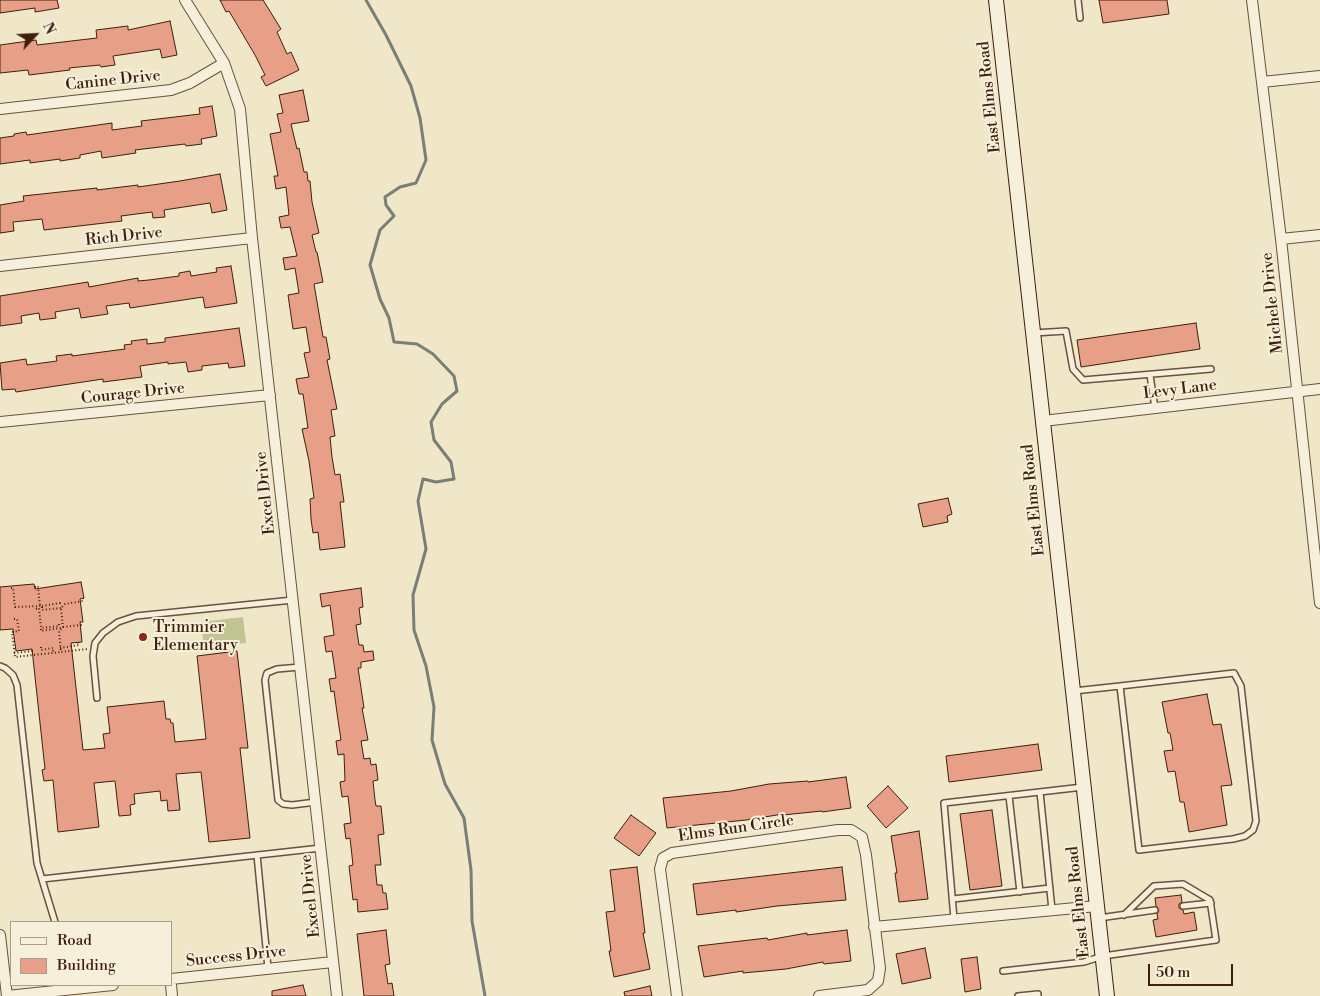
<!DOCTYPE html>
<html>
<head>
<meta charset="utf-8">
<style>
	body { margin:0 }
	#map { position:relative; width:1320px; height:996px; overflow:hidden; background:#f0e6c8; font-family:"Libre Bodoni",serif }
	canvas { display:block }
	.legend { position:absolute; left:10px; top:921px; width:162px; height:65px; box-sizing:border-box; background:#f5efdb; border:1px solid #ac9c89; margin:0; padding:6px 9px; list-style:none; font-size:15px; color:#3e200d }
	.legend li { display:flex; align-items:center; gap:10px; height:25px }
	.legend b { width:25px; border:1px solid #ac9c89 }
	.north { position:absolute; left:10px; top:10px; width:50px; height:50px; -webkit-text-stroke:4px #f5efdb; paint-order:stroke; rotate:65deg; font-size:14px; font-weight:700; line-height:20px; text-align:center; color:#3e200d }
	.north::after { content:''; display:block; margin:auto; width:18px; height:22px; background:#3e200d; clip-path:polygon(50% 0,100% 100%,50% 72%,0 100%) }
	.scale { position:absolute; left:1148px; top:964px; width:85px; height:22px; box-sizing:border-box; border:2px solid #3e200d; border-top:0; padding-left:6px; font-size:15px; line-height:18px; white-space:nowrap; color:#3e200d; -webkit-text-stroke:4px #f5efdb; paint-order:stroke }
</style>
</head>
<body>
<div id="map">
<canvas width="1320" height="996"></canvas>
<ul class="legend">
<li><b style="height:6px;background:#f5efdb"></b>Road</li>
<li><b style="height:14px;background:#e79f88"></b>Building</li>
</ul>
<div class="north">N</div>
<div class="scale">50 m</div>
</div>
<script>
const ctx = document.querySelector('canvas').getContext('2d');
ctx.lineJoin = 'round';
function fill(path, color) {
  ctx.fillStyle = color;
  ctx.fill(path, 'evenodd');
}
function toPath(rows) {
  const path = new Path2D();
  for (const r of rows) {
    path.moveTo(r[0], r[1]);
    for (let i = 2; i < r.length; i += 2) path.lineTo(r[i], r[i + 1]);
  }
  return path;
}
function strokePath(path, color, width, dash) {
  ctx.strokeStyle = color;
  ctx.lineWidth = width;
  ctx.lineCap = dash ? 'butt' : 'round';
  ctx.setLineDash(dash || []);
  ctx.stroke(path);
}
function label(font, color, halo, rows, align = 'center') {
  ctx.font = font + ' "Libre Bodoni",serif';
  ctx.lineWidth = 4;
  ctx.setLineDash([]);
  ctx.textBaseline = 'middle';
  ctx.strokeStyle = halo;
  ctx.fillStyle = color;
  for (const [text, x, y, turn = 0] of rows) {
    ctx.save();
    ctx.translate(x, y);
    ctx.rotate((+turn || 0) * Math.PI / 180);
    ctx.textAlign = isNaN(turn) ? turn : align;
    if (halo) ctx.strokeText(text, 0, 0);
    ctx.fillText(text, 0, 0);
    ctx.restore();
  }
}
const green = toPath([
	[243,617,246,643,204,648,201,622]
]);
const stream = toPath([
	[366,0,386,35,411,86,420,118,426,160,416,183,400,187,385,197,386,205,394,216,380,230,370,265,380,299,389,318,394,342,417,344,433,354,454,376,457,391,442,404,431,422,434,440,451,462,454,479,436,482,423,479,418,501,426,549,413,595,414,630,426,666,434,707,432,740,445,784,464,818,471,870,472,921,485,996]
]);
const building = toPath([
	[0,0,57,0,59,8,35,12,35,8,0,13,0,0],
	[220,0,263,0,281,29,277,32,287,54,291,52,299,70,266,86,261,77,265,75,255,55,229,11,226,12,220,0],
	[1099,0,1167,0,1169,14,1103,23,1099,0],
	[170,21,177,55,162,58,160,49,113,56,115,65,101,67,100,65,69,68,70,70,29,75,28,70,0,73,0,45,36,40,37,45,97,38,96,30,128,26,128,30,170,21],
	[303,90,309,121,291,124,297,149,299,148,304,172,307,172,308,181,310,181,312,202,319,233,312,235,316,252,317,252,323,282,314,284,323,337,326,337,330,359,327,360,337,409,331,410,335,436,330,437,332,457,335,475,340,474,344,502,340,502,345,547,320,550,318,532,313,533,311,519,310,499,314,498,309,461,302,429,308,428,303,394,299,394,296,379,309,377,304,353,310,352,306,327,293,329,288,295,299,293,295,268,285,270,283,258,297,256,290,227,281,228,279,217,289,215,286,187,276,189,274,176,278,176,270,134,281,132,277,114,283,113,279,95,303,90],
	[212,106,217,136,201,139,202,144,186,146,185,144,135,150,136,153,102,158,101,151,80,155,80,158,60,161,60,159,30,163,30,160,0,164,0,138,14,136,14,134,26,132,27,135,112,123,112,130,142,126,141,121,200,114,199,108,212,106],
	[220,174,227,210,212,213,210,203,164,210,165,217,153,218,152,212,121,216,122,221,44,230,42,219,13,222,14,231,0,233,0,205,24,201,23,196,97,188,97,190,138,185,138,187,180,181,220,174],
	[231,266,237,303,205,308,203,297,130,308,129,303,106,306,108,314,81,318,79,308,55,312,56,318,40,320,39,313,21,316,22,323,0,326,0,296,88,282,89,287,138,278,138,281,149,280,179,276,179,273,190,271,191,276,217,272,216,268,231,266],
	[1196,323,1200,349,1081,367,1077,340,1196,323],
	[239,328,245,366,229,368,228,363,202,366,202,370,188,372,186,362,168,364,168,362,140,366,142,377,103,382,103,379,16,392,15,389,2,390,0,363,26,359,27,365,57,361,56,356,72,354,72,356,125,349,124,345,132,344,131,341,147,339,147,344,165,342,165,338,239,328],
	[948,498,952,514,947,516,948,522,923,527,918,504,948,498],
	[81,582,84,598,80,599,83,622,80,622,82,642,71,643,83,750,105,748,103,734,110,733,107,707,164,701,166,719,170,719,171,723,173,723,175,742,206,739,197,656,237,651,248,748,240,748,250,838,209,842,201,772,176,774,180,810,168,811,167,800,161,801,160,791,134,794,135,804,130,805,131,815,119,816,115,781,94,783,99,827,58,832,53,780,44,781,42,770,45,769,32,649,16,651,13,629,0,630,0,587,34,584,35,589,81,582],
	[361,588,363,607,359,608,361,624,356,625,359,645,363,645,364,652,373,651,374,660,361,662,361,668,358,668,364,708,362,708,368,740,361,741,364,759,370,758,371,765,376,764,378,780,373,781,375,800,376,806,381,806,384,834,378,835,381,865,375,865,377,885,382,885,383,893,386,893,388,909,358,912,357,899,353,900,349,866,353,865,350,838,346,839,344,824,351,823,348,796,342,797,340,782,345,781,344,754,338,755,336,741,341,740,338,720,334,691,331,692,329,679,336,678,332,651,326,652,324,637,334,635,330,605,322,607,320,594,361,588],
	[1207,694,1213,725,1221,724,1232,785,1221,786,1227,825,1189,832,1184,802,1180,802,1175,771,1168,772,1164,751,1173,750,1170,733,1168,733,1162,702,1207,694],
	[1038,744,1042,770,949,782,946,756,1038,744],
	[846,777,851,808,822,812,822,811,783,815,783,814,746,820,667,828,663,798,731,791,769,784,808,781,808,782,846,777],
	[888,786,908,808,886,828,867,806,888,786],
	[992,810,1002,886,970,890,960,814,992,810],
	[631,815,656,833,639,856,614,838,631,815],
	[919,831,928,899,899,902,895,873,897,873,891,836,919,831],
	[637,867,645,933,643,933,650,969,614,977,609,951,611,951,606,912,615,911,610,870,637,867],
	[842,867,846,900,777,906,736,912,736,910,697,915,693,884,842,867],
	[1181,895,1182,902,1179,904,1179,908,1183,910,1184,914,1194,912,1197,930,1156,937,1153,920,1158,919,1157,914,1159,910,1156,906,1155,898,1181,895],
	[386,930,390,964,385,965,388,984,392,983,394,996,364,996,357,934,386,930],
	[847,930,851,961,824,964,823,962,786,969,743,973,743,971,704,977,698,946,767,938,768,940,807,933,807,935,847,930],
	[925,948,931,978,902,984,896,954,925,948],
	[977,957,981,989,965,992,961,959,977,957],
	[303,985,306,996,272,996,272,991,303,985],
	[650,986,652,996,625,996,624,992,650,986]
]);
const path = toPath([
	[35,587,38,586,40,606],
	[11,588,13,588,15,607,42,606,42,610,61,608],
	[83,598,83,601,65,604,61,608,63,628,59,631,61,652,87,649],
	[42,606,60,603,59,601],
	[36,609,39,608,41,628],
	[14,619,17,619,19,631,12,632,15,657,61,652],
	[59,624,59,626,41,628,41,631,61,628],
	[63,627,81,625,81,622],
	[41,647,41,650,53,648,53,653],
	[60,648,79,645,78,642],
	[14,653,32,651,32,649]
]);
const service = toPath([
	[1078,0,1080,18],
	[1034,333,1066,331,1073,369,1083,380,1211,369],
	[1150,375,1155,408],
	[0,666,5,668,13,675,17,685,37,863,55,922],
	[300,667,277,669,267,673,265,680,278,800,283,804,292,805,316,802],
	[1074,691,1120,686,1234,673,1241,686,1256,821,1253,830,1245,836,1233,839,1139,850,1120,686],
	[97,698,93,656,95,643,103,633,118,622,136,616,293,600],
	[1040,792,1052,910],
	[1009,796,1020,892],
	[257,855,268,968],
	[42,879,321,848],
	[953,899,1050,888],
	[1183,906,1211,903],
	[1099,918,1155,910],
	[954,919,944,803,1083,787],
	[1003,971,1084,962,1103,956,1216,940,1210,900,1183,884,1154,886,1124,915],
	[1018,996,1038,994,1038,996]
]);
const minor = toPath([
	[185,0,224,63,240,109,252,238,337,996],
	[1252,0,1281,239,1320,603],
	[1262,82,1320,76],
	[0,109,171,90,190,83,224,63],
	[1281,239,1320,235],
	[0,266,252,238],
	[1043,421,1320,389],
	[0,422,270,395],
	[874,927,1097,906],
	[0,935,7,996],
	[171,979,333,962],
	[171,985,172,996],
	[7,996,113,985],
	[677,996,660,869,663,858,672,853,838,830,851,830,862,837,866,855,880,968,878,981,868,990,819,996]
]);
const secondary = toPath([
	[996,0,1107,996]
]);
const markers = [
	[143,637,5,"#8f2418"]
];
const streetNames = [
	["Canine Drive",113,81,-6],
	["East Elms Road",990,97,-96],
	["Rich Drive",124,237,-6],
	["Michele Drive",1273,303,-96],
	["Levy Lane",1180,390,-7],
	["Courage Drive",133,394,-6],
	["Excel Drive",266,493,-96],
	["East Elms Road",1034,500,-96],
	["Elms Run Circle",736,829,-8],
	["Excel Drive",311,896,-96],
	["East Elms Road",1079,902,-96],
	["Success Drive",236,957,-6]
];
const poiNames = [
	["Trimmier",153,628],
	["Elementary",153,646]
];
fill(green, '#c0c392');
strokePath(stream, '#787e78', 3);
fill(building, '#e79f88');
strokePath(building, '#3e200d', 1);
strokePath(service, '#6a523c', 8);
strokePath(minor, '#6a523c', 12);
strokePath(secondary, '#3e200d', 16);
strokePath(path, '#3e200d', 2, [1, 2.5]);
strokePath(service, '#f5efdb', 5);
strokePath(minor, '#f5efdb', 10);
strokePath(secondary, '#f5efdb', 14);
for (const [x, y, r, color] of markers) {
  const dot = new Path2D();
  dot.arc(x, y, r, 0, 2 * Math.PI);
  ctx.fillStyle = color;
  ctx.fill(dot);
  strokePath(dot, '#f5efdb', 2);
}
label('16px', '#3e200d', '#f5efdb', streetNames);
label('16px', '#3e200d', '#f5efdb', poiNames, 'left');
</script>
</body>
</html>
